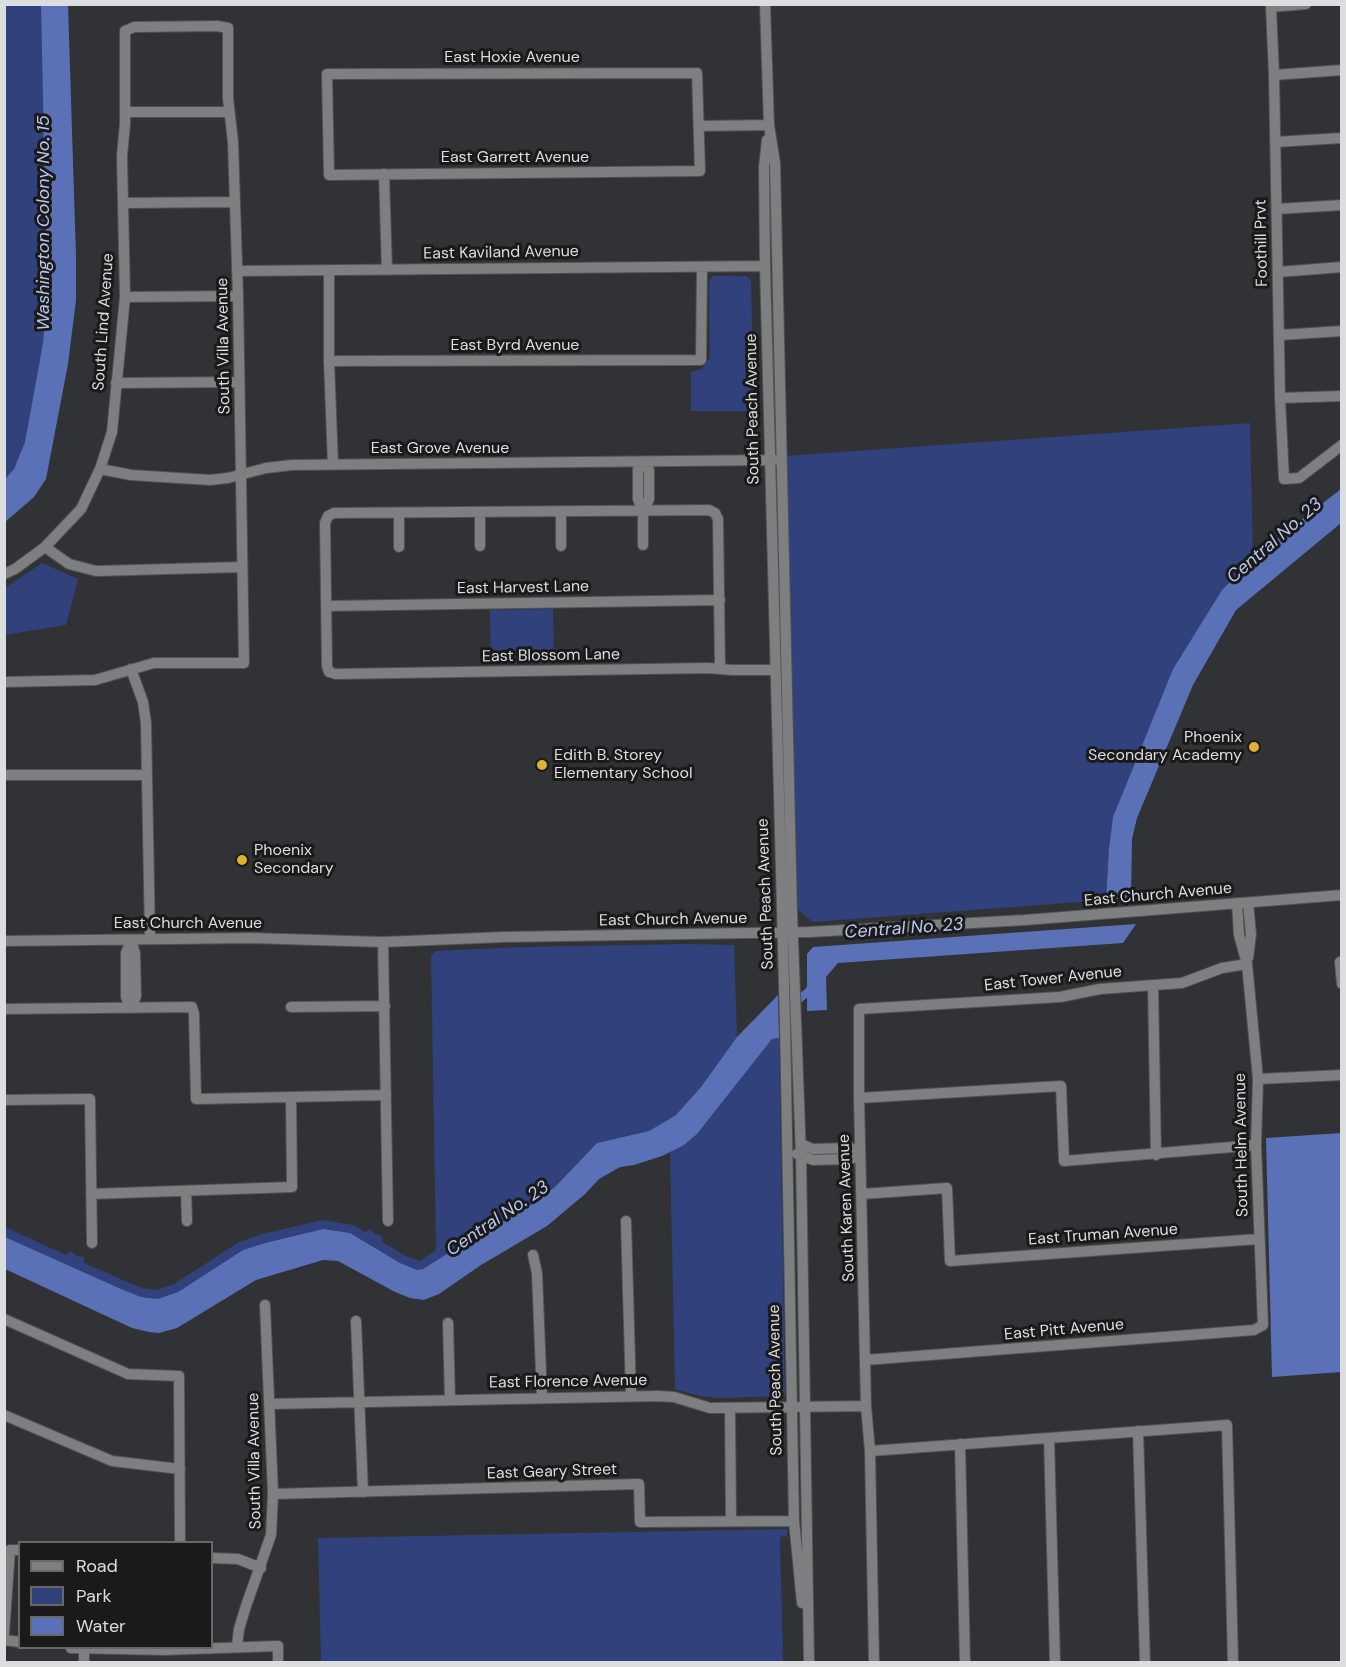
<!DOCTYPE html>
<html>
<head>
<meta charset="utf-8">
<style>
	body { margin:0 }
	#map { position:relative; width:1346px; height:1667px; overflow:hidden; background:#313235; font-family:"DM Sans",sans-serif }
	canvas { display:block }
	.frame { position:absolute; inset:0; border:6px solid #dcddde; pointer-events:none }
	.legend { position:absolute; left:18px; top:1541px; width:195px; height:108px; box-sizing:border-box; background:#1a1a1b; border:2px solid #686869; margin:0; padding:8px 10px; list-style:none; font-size:18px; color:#dcddde }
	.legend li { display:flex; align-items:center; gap:12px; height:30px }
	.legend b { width:30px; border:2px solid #686869 }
</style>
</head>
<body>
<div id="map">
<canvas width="1346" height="1667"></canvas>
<div class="frame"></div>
<ul class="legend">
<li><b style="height:8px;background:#7d7f81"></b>Road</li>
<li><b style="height:16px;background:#30417c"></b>Park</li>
<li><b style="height:16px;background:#5b71b7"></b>Water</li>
</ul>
</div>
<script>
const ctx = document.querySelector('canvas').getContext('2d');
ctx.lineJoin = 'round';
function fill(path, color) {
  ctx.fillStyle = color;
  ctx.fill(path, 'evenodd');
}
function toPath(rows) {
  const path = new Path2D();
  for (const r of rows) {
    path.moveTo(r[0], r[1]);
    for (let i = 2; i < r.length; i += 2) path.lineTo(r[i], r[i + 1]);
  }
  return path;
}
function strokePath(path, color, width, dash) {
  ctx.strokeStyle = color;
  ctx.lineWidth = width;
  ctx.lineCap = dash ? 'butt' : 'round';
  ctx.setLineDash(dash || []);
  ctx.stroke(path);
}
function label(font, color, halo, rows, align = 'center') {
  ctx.font = font + ' "DM Sans",sans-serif';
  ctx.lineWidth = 6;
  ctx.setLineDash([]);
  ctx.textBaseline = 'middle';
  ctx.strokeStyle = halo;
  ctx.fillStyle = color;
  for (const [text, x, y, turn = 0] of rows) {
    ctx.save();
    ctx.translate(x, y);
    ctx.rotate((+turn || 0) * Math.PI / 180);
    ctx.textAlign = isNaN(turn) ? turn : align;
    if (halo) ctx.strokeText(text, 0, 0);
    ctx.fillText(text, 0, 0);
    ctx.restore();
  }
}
const green = toPath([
	[5,5,41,5,47,299,43,343,25,442,14,469,5,479],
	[713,276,746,276,751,280,754,411,691,411,691,372,702,369,710,357,709,281],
	[1250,423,1253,558,1222,590,1173,669,1113,817,1109,848,1106,900,813,922,798,910,785,456],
	[42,563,78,579,66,625,5,635,5,588],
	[553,609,554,663,491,664,490,610],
	[686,944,734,945,737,1037,701,1087,676,1115,649,1131,597,1143,555,1187,523,1210,461,1245,423,1269,417,1270,400,1263,350,1233,323,1229,265,1243,243,1250,178,1292,158,1299,141,1297,121,1289,5,1237,5,1227,66,1255,71,1251,77,1256,84,1257,84,1263,125,1281,143,1288,157,1290,174,1284,239,1242,262,1234,322,1220,353,1225,365,1232,370,1229,375,1234,382,1236,382,1242,404,1255,420,1261,436,1250,431,955,436,951,523,947],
	[779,1038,785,1396,718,1398,700,1396,675,1389,670,1150,684,1145,697,1134,772,1039],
	[787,1529,787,1536,780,1537,783,1662,321,1662,318,1538]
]);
const water = toPath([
	[41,5,68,5,76,256,76,300,68,364,46,479,34,497,5,522,5,479,14,469,25,442,43,343,47,299],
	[1341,489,1341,523,1236,610,1193,685,1137,818,1132,839,1131,899,1106,900,1109,848,1113,817,1173,669,1222,590,1253,558],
	[1136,924,1123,943,838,963,826,977,827,1010,807,1011,807,954,813,947],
	[778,995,779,1038,772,1039,697,1134,684,1145,662,1156,634,1165,620,1167,599,1179,585,1194,547,1226,481,1265,439,1294,424,1300,410,1298,395,1292,338,1261,323,1260,256,1280,177,1328,159,1333,149,1332,132,1328,5,1269,5,1237,121,1289,141,1297,158,1299,178,1292,243,1250,265,1243,323,1229,350,1233,400,1263,417,1270,423,1269,461,1245,523,1210,555,1187,597,1143,649,1131,676,1115,701,1087,737,1037],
	[1341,1133,1341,1372,1272,1377,1266,1138]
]);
const canal = toPath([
	[792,1005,809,991,812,985]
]);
const minor = toPath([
	[765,4,769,125,775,163,792,912,801,1157,809,1662],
	[1306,4,1271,7,1274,75,1280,398,1284,479,1299,478,1342,445],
	[697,73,700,171,329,175,327,74,697,73],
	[1274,75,1342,70],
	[125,112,229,112],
	[699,126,769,125],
	[767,140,764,167,765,266,785,1022,794,1521,802,1603],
	[1275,142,1342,138],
	[384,174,387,270],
	[123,203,234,202],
	[1277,209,1342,205],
	[329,270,329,361,333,465],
	[237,271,765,266],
	[1278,272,1342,267],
	[125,297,238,296],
	[1280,335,1342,331],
	[329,361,701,360,702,267],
	[116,383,239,382],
	[1280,398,1342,396],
	[100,469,131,475,210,480,228,478,266,468,292,465,775,460],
	[643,511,649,499,649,470,643,463,638,469,638,499,643,511,643,545],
	[480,512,480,546],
	[561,512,561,546],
	[399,513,399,547],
	[45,547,69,564,96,571,242,567],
	[4,574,15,569,45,547,81,509,100,469,112,432,125,297,122,156,125,124,125,31,134,27,217,26,228,28,228,98,233,142,238,296,244,663,154,663,95,680,4,682],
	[326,606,720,600],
	[131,669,143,702,146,723,150,939],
	[720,669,718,519,715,513,709,510,334,513,328,516,325,523,327,666,329,672,336,674,708,668,732,670,774,670],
	[4,775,147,775],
	[131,940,126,953,126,997,131,1008],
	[131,940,135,953,136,996,131,1008],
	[4,941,250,938,383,942,504,937,809,932,1025,920,1342,895],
	[383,942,388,1221],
	[1248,958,1251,934,1248,903],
	[1342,962,1340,962,1342,984],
	[1153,985,1156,1155],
	[291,1007,385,1006],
	[4,1009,192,1007,194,1014,196,1099,386,1095],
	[1258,1079,1342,1075],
	[859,1098,1061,1086,1064,1161,1256,1145],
	[4,1100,90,1099,92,1243],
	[801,1144,813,1149,851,1148,860,1155],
	[797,1154,813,1160,850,1159,860,1155],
	[186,1191,187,1221],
	[91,1194,292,1187,291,1097],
	[862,1194,947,1188,950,1261,1259,1239],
	[626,1221,631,1396],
	[533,1255,537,1273,542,1397],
	[4,1319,128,1374,179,1376,180,1542],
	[356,1321,363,1492],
	[448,1323,450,1400],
	[865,1360,1254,1330,1263,1325,1256,1145,1258,1079,1247,964,1239,935,1237,903],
	[270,1404,657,1396,674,1397,710,1408,866,1406],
	[730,1408,731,1521],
	[4,1415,112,1461,180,1469],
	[1138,1431,1145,1662],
	[1049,1438,1055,1662],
	[960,1444,965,1662],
	[870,1451,1227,1425,1233,1662],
	[273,1494,639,1484,640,1522,794,1521],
	[212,1558,238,1559,261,1568],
	[4,1634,10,1550,20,1550],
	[4,1640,20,1642],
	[237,1646,239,1629,246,1606,271,1535,273,1494,265,1305],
	[71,1648,164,1650,278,1646,278,1662],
	[84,1649,84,1662],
	[874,1662,870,1451,866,1406,859,1098,859,1009,1060,997,1100,989,1182,983,1222,968,1247,964]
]);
const markers = [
	[1254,747,6,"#deb133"],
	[542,765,6,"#deb133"],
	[242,860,6,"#deb133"]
];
const streetNames = [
	["East Hoxie Avenue",512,58],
	["East Garrett Avenue",515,158],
	["Foothill Prvt",1262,243,-91],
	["East Kaviland Avenue",501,253,-1],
	["South Lind Avenue",104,322,-86],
	["South Villa Avenue",224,346,-91],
	["East Byrd Avenue",515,346],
	["South Peach Avenue",753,409,-91],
	["East Grove Avenue",440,449],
	["East Harvest Lane",523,588,-1],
	["East Blossom Lane",551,656,-1],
	["South Peach Avenue",766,894,-92],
	["East Church Avenue",1158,895,-5],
	["East Church Avenue",673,920,-1],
	["East Church Avenue",188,924],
	["East Tower Avenue",1053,979,-6],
	["South Helm Avenue",1242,1145,-91],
	["South Karen Avenue",847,1208,-92],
	["East Truman Avenue",1103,1235,-4],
	["East Pitt Avenue",1064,1330,-5],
	["South Peach Avenue",776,1380,-91],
	["East Florence Avenue",568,1382,-1],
	["South Villa Avenue",255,1461,-91],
	["East Geary Street",552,1472,-2]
];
const poiNames = [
	["Phoenix",1242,738,"right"],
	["Secondary Academy",1242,756,"right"],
	["Edith B. Storey",554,756],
	["Elementary School",554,774],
	["Phoenix",254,851],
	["Secondary",254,869]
];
const waterNames = [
	["Washington Colony No. 15",44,223,-90],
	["Central No. 23",1275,541,-41],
	["Central No. 23",904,929,-4],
	["Central No. 23",498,1219,-34]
];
fill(green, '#30417c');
fill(water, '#5b71b7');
strokePath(canal, '#5b71b7', 8);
strokePath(minor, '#505152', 12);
strokePath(minor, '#7d7f81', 10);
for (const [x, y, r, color] of markers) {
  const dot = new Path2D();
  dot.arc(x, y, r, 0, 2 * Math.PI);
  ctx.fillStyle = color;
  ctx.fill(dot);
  strokePath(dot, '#1a1a1b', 2);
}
label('16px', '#dcddde', '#1a1a1b', streetNames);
label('16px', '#dcddde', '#1a1a1b', poiNames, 'left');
label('italic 18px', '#b9c7ee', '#1a1a1b', waterNames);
</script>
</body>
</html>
